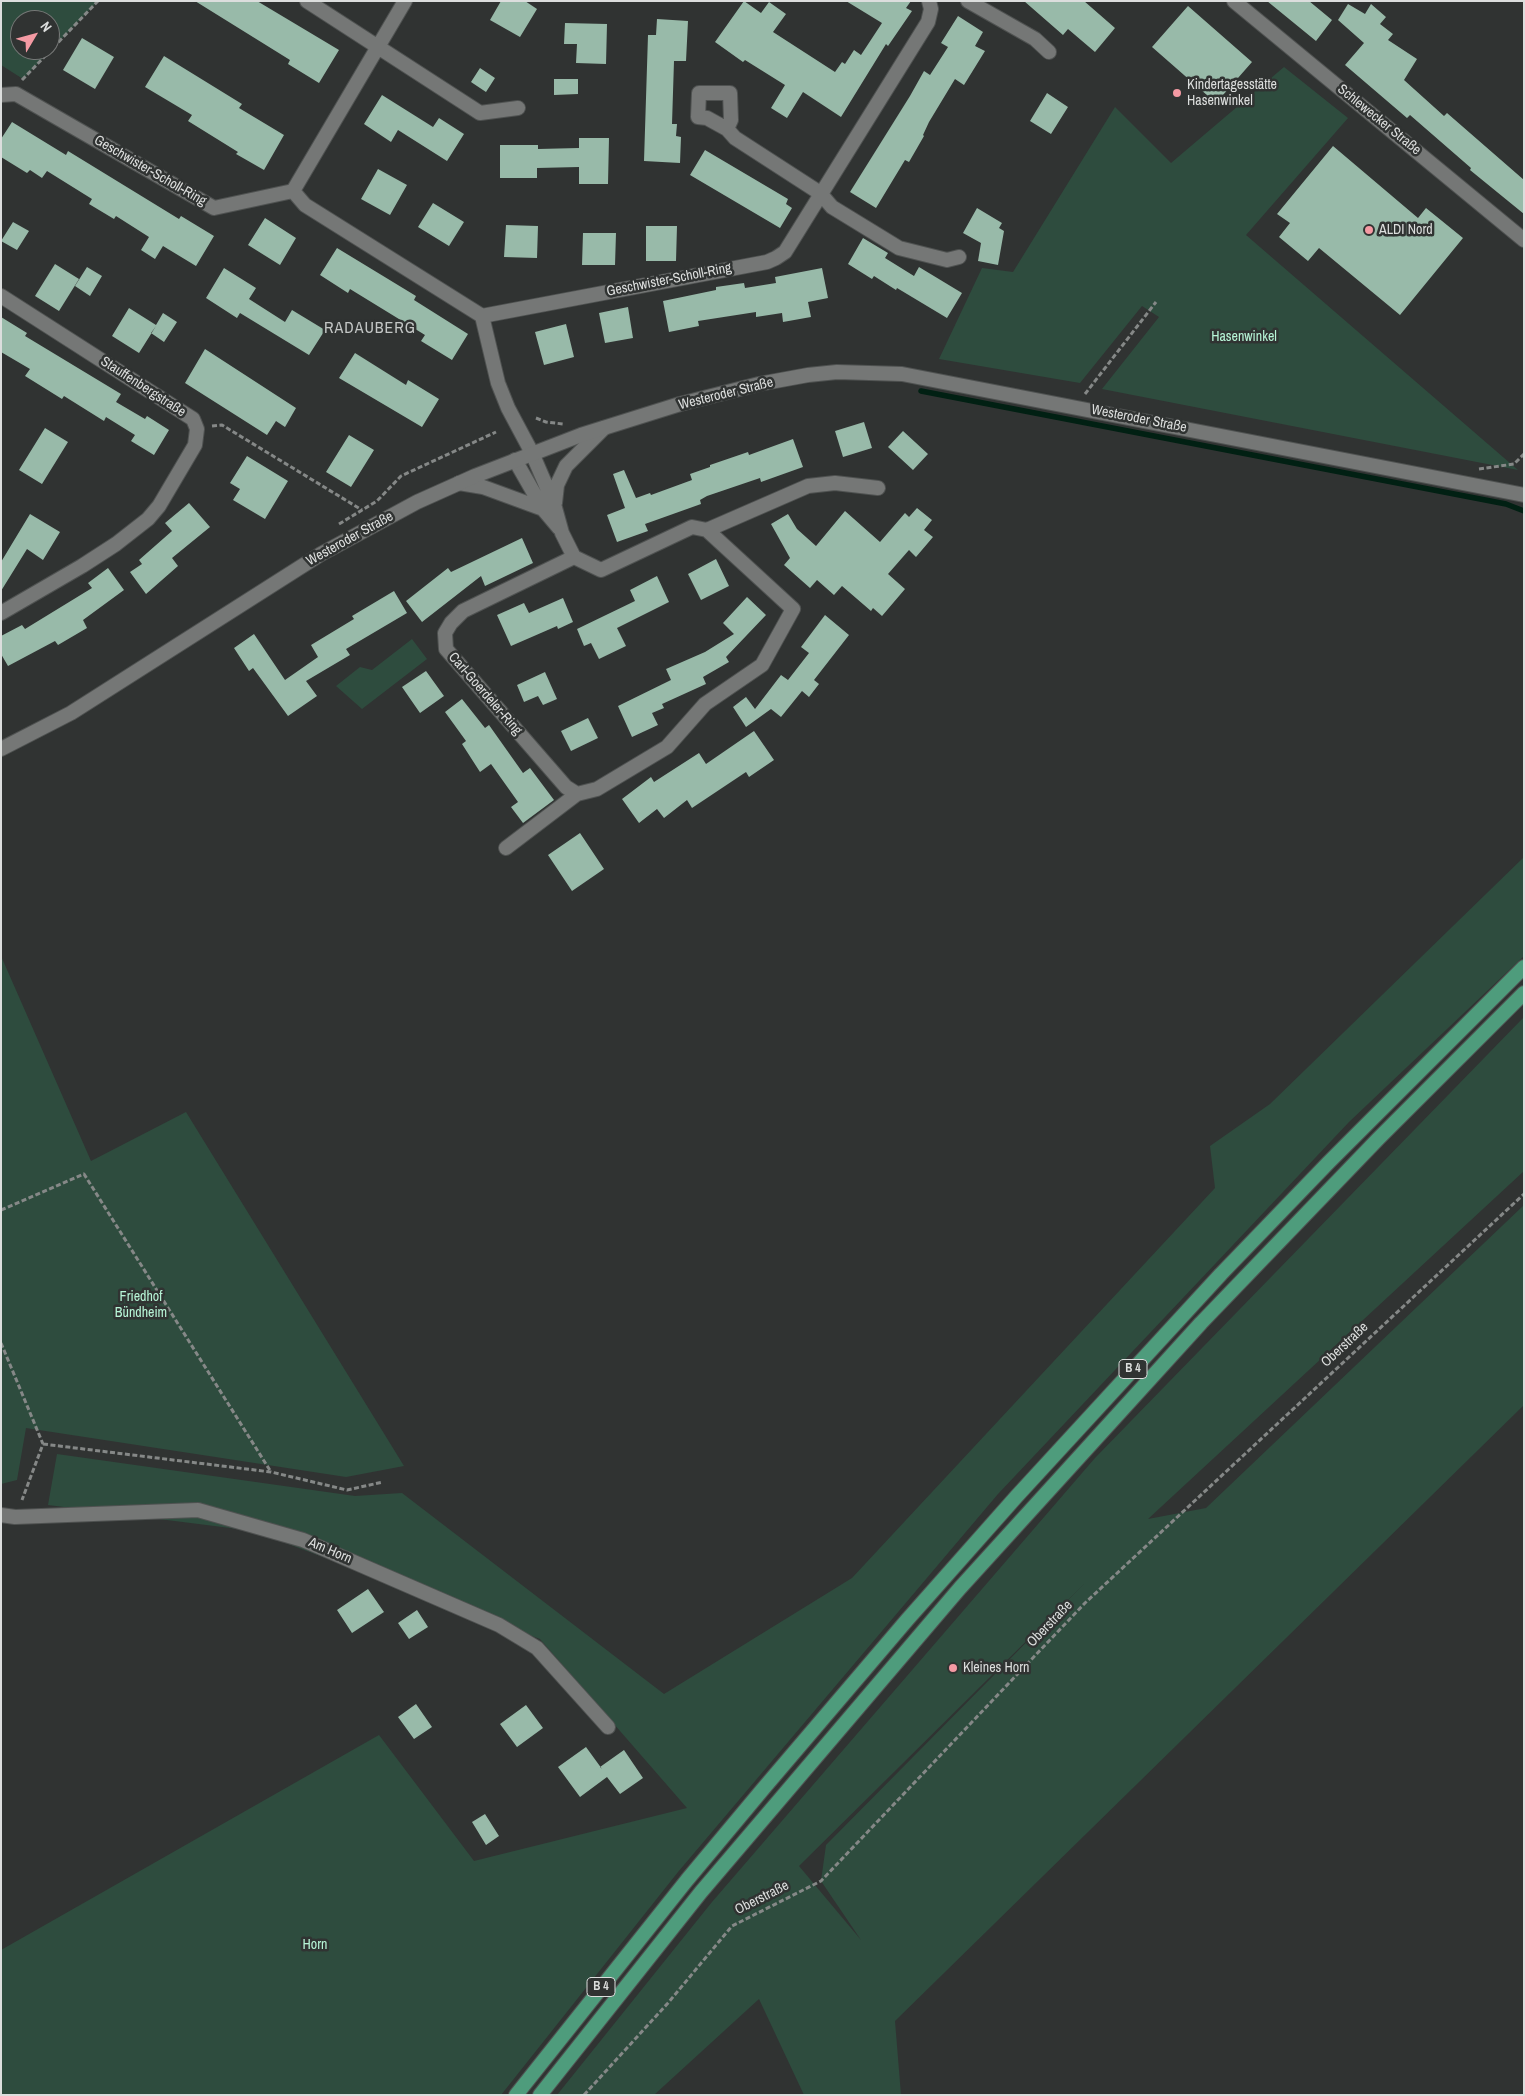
<!DOCTYPE html>
<html>
<head>
<meta charset="utf-8">
<style>
	body { margin:0 }
	#map { position:relative; width:1525px; height:2096px; overflow:hidden; background:#303332; font-family:"Archivo Narrow",sans-serif }
	canvas { display:block }
	.frame { position:absolute; inset:0; border:2px solid #dcdedd; pointer-events:none }
	.north { position:absolute; left:10px; top:10px; width:50px; height:50px; box-sizing:border-box; background:#303332; border:1px solid #757776; border-radius:50%; rotate:53deg; font-size:14px; font-weight:700; line-height:20px; text-align:center; color:#dcdedd }
	.north::after { content:''; display:block; margin:auto; width:18px; height:22px; background:#f49aa3; clip-path:polygon(50% 0,100% 100%,50% 72%,0 100%) }
</style>
</head>
<body>
<div id="map">
<canvas width="1525" height="2096"></canvas>
<div class="frame"></div>
<div class="north">N</div>
</div>
<script>
const ctx = document.querySelector('canvas').getContext('2d');
ctx.lineJoin = 'round';
function fill(path, color) {
  ctx.fillStyle = color;
  ctx.fill(path, 'evenodd');
}
function toPath(rows) {
  const path = new Path2D();
  for (const r of rows) {
    path.moveTo(r[0], r[1]);
    for (let i = 2; i < r.length; i += 2) path.lineTo(r[i], r[i + 1]);
  }
  return path;
}
function strokePath(path, color, width, dash) {
  ctx.strokeStyle = color;
  ctx.lineWidth = width;
  ctx.lineCap = dash ? 'butt' : 'round';
  ctx.setLineDash(dash || []);
  ctx.stroke(path);
}
function label(font, color, halo, rows, align = 'center') {
  ctx.font = font + ' "Archivo Narrow",sans-serif';
  ctx.lineWidth = 5;
  ctx.setLineDash([]);
  ctx.textBaseline = 'middle';
  ctx.strokeStyle = halo;
  ctx.fillStyle = color;
  for (const [text, x, y, turn = 0] of rows) {
    ctx.save();
    ctx.translate(x, y);
    ctx.rotate((+turn || 0) * Math.PI / 180);
    ctx.textAlign = isNaN(turn) ? turn : align;
    if (halo) ctx.strokeText(text, 0, 0);
    ctx.fillText(text, 0, 0);
    ctx.restore();
  }
}
const green = toPath([
	[1,1,98,1,23,79,1,65],
	[20,20,50,20,50,50,20,50],
	[1284,67,1348,118,1246,235,1518,470,1102,389,1159,317,1142,306,1080,383,939,359,982,268,1013,272,1115,107,1171,163],
	[412,639,427,659,362,709,336,686,360,667,372,670],
	[1524,857,1524,956,1349,1122,998,1494,678,1872,501,2095,1,2095,1,1950,379,1735,474,1861,687,1808,540,1639,254,1531,48,1505,57,1454,355,1496,402,1493,664,1694,852,1578,1215,1188,1210,1146,1270,1104],
	[1,956,91,1161,186,1112,404,1466,346,1477,26,1428,17,1480,1,1484],
	[1524,1017,1524,1171,1148,1519,1206,1508,1524,1205,1524,1405,895,2021,901,2095,804,2095,759,1999,654,2095,557,2095,712,1902,1095,1458],
	[1085,1583,826,1845,821,1881,861,1940,799,1866]
]);
const stream = toPath([
	[921,391,1506,504,1524,511]
]);
const building = toPath([
	[195,1,257,1,339,50,319,83,288,64,290,60],
	[501,1,525,1,537,9,520,37,490,20],
	[744,1,761,13,769,2,786,14,773,32,835,72,842,62,845,64,854,50,861,55,882,23,846,1,911,1,906,8,912,11,888,46,886,44,841,117,803,92,787,118,771,108,785,85,745,60,743,62,715,42],
	[1024,1,1084,1,1115,28,1095,52,1068,29,1063,35],
	[1267,1,1309,1,1332,20,1316,41],
	[1348,4,1365,14,1371,4,1386,17,1380,24,1393,34,1388,40,1417,59,1404,80,1444,116,1447,113,1524,180,1524,214,1470,170,1471,168,1410,115,1407,118,1345,65,1364,43,1338,20],
	[1188,6,1252,62,1216,103,1152,47],
	[958,16,983,32,975,46,985,51,964,85,955,79,929,122,923,135,924,136,909,162,905,160,876,208,850,192,910,96,924,71,930,75,948,47,941,43],
	[657,19,688,21,686,61,674,61,672,124,677,124,676,136,681,137,680,163,644,161,648,35,656,35],
	[565,23,607,24,606,64,576,63,577,44,564,44],
	[82,38,114,57,95,89,63,70],
	[164,56,242,104,239,108,284,135,264,170,236,154,238,152,188,121,192,115,145,87],
	[480,68,495,78,486,92,471,82],
	[554,79,578,79,578,94,554,95],
	[1047,93,1068,107,1051,134,1030,121],
	[382,95,433,127,439,118,464,134,447,161,398,130,391,142,364,124],
	[12,122,66,155,68,151,179,219,181,216,214,236,196,266,163,246,155,259,141,250,149,237,116,216,114,219,89,204,92,199,47,171,42,178,30,170,27,173,1,157,1,139],
	[579,138,609,138,608,184,579,184,579,167,537,168,537,178,500,178,500,145,538,145,538,149,579,148],
	[1333,146,1418,218,1426,208,1463,238,1400,315,1319,248,1308,261,1279,237,1290,223,1277,214],
	[705,150,788,199,786,204,792,208,780,228,690,175],
	[378,169,407,185,390,215,361,199],
	[433,203,464,222,449,246,418,227],
	[977,208,1002,223,999,228,1004,231,998,265,978,261,981,243,963,233],
	[265,218,296,238,280,265,248,245],
	[13,222,29,231,17,250,1,241],
	[506,225,538,226,537,258,504,257],
	[646,226,677,226,676,261,646,261],
	[583,233,616,233,615,265,582,265],
	[863,238,888,253,885,258,914,276,919,267,962,293,947,318,897,288,896,290,874,276,872,279,848,264],
	[337,248,416,296,414,300,468,334,452,360,421,341,425,335,350,289,348,293,320,275],
	[55,264,79,279,59,311,35,296],
	[87,267,102,276,90,296,75,286],
	[224,268,256,288,249,299,285,322,292,310,325,330,309,355,240,313,237,318,206,298],
	[822,268,828,298,808,302,811,317,783,322,782,313,756,317,756,312,698,321,699,326,669,332,663,301,716,290,716,287,744,283,745,288,776,283,775,277],
	[628,307,633,338,605,343,599,313],
	[129,308,156,325,163,313,177,322,164,342,151,333,156,326,139,353,112,336],
	[1,317,27,333,25,336,121,394,116,402,145,419,147,416,169,430,154,455,131,441,135,435,106,417,104,421,64,396,62,399,25,376,30,369,1,352],
	[566,324,574,357,544,365,535,332],
	[205,349,296,408,285,427,276,421,267,435,185,383],
	[355,353,406,385,408,380,439,399,422,427,339,378],
	[864,422,872,448,843,457,835,431],
	[45,428,68,442,42,484,19,470],
	[903,431,928,454,913,470,888,447],
	[349,435,374,450,351,487,326,472],
	[793,439,803,467,761,482,760,478,707,496,700,500,701,504,645,524,648,531,617,542,607,515,625,508,613,474,624,470,636,498,650,493,651,495,692,480,690,474,710,467,710,465,748,452,749,455],
	[247,456,288,481,265,519,233,500,240,489,230,483],
	[189,503,210,527,172,558,178,566,146,594,130,572,142,564,139,560,172,531,165,523],
	[917,508,932,520,924,530,933,537,916,557,909,550,888,574,905,589,882,616,873,608,871,611,842,586,834,595,817,580,810,588,784,565,790,558,771,524,788,514,797,529,816,546,845,511,880,542,905,513,909,517],
	[30,514,60,532,43,560,27,549,1,591,1,562],
	[522,538,533,563,485,586,481,576,422,622,406,601,448,568,451,572],
	[716,559,729,586,701,600,688,574],
	[108,568,124,590,83,620,87,628,58,645,55,641,8,666,1,654,1,636,22,625,25,629,92,588,88,583],
	[657,576,669,602,617,628,626,646,599,659,591,643,584,646,577,629,635,601,630,590],
	[394,591,407,613,346,649,350,655,306,681,317,696,288,716,253,668,249,671,234,648,254,634,285,680,318,657,311,645,354,619,352,616],
	[747,597,766,615,726,657,729,662,703,677,706,684,662,704,664,708,652,713,658,725,632,737,618,706,671,680,666,669,705,652,734,634,723,623],
	[563,598,573,622,558,629,557,626,511,646,497,615,524,603,529,613],
	[825,615,849,635,814,680,819,684,809,697,802,691,781,717,771,709,746,727,733,707,746,697,755,709,781,675,788,680,809,653,801,647],
	[426,671,444,696,420,713,402,687],
	[545,672,557,699,543,705,538,696,524,702,517,685],
	[462,699,485,728,489,725,523,773,530,768,554,800,523,823,511,807,518,802,491,764,480,772,462,744,466,741,445,712],
	[588,718,598,738,571,751,561,731],
	[754,731,774,760,749,777,746,772,692,808,687,800,664,818,657,809,639,823,622,799,651,777,654,782,699,753,706,764],
	[580,833,604,869,572,891,548,855],
	[368,1589,384,1612,352,1633,337,1610],
	[417,1610,428,1627,409,1639,398,1623],
	[416,1704,432,1727,414,1739,398,1717],
	[526,1705,543,1728,517,1747,500,1724],
	[586,1747,602,1769,600,1767,624,1750,643,1778,620,1794,607,1777,580,1797,558,1767],
	[485,1814,499,1836,486,1845,472,1822]
]);
const path = toPath([
	[22,80,98,1],
	[1085,394,1156,302],
	[536,418,546,422,563,424],
	[212,426,222,425,362,510],
	[1479,469,1514,464,1524,454],
	[339,524,377,501,401,476,496,432],
	[1,1210,84,1174,271,1472],
	[1,1343,43,1444,22,1500],
	[43,1444,271,1472,347,1490,383,1482],
	[584,2095,668,2003,732,1926,821,1881,1085,1603,1524,1194]
]);
const minor = toPath([
	[307,1,480,113,518,108],
	[968,1,1035,39,1049,52],
	[1,95,16,94,214,208,293,191,305,205,482,316,767,262,776,258,785,252,928,22,931,9,929,1],
	[727,129,731,120,730,93,699,93,698,117,707,118,727,129,735,138,820,193,832,207,899,248,947,260,959,257],
	[293,191,405,1],
	[1,296,193,419,197,429,195,445,159,506,148,519,116,544,82,566,1,613],
	[482,316,498,383,508,408,532,453,554,504,562,533,574,557,601,570,692,527,707,530,793,609,762,665,705,704,667,747,597,789,577,794,566,787,446,649,445,633,451,623,463,611,574,557],
	[515,460,543,509],
	[459,483,483,487,543,509,559,528],
	[555,503,557,485,566,466,604,428],
	[707,530,808,486,835,483,878,488],
	[506,848,577,794],
	[1,1515,15,1517,198,1510,303,1540,499,1625,537,1648,608,1727]
]);
const tertiary = toPath([
	[1234,1,1524,240],
	[1,749,71,713,321,554,417,502,475,476,581,435,680,404,759,384,808,375,837,372,902,374,1524,495]
]);
const trunk = toPath([
	[516,2095,687,1880,763,1789,907,1620,1016,1497,1221,1274,1328,1163,1524,967],
	[540,2095,701,1892,960,1588,1201,1323,1378,1139,1524,993]
]);
const markers = [
	[1177,93,5,"#f49aa3"],
	[1369,230,5,"#f49aa3"],
	[953,1668,5,"#f49aa3"]
];
const shields = [
	[1133,1369,28],
	[601,1987,28]
];
const shieldNames = [
	["B 4",1133,1369],
	["B 4",601,1987]
];
const poiNames = [
	["Kindertagesstätte",1187,85],
	["Hasenwinkel",1187,101],
	["ALDI Nord",1379,230],
	["Kleines Horn",963,1668]
];
const streetNames = [
	["Schlewecker Straße",1379,120,39],
	["Geschwister-Scholl-Ring",150,171,30],
	["Geschwister-Scholl-Ring",669,280,-11],
	["Stauffenbergstraße",143,387,33],
	["Westeroder Straße",726,394,-14],
	["Westeroder Straße",1139,419,11],
	["Westeroder Straße",350,539,-29],
	["Carl-Goerdeler-Ring",485,694,49],
	["Oberstraße",1345,1345,-43],
	["Am Horn",330,1551,23],
	["Oberstraße",1050,1624,-46],
	["Oberstraße",762,1898,-27]
];
const parkNames = [
	["Hasenwinkel",1244,337],
	["Friedhof",141,1297],
	["Bündheim",141,1313],
	["Horn",315,1945]
];
const quarterNames = [
	["RADAUBERG",370,329]
];
fill(green, '#2e4c3e');
strokePath(stream, '#012013', 5.5);
fill(building, '#98baa9');
strokePath(minor, '#4f5251', 16);
strokePath(tertiary, '#4f5251', 16);
strokePath(trunk, '#4f5251', 16);
strokePath(path, '#858887', 3, [5, 2.5]);
strokePath(minor, '#757776', 14);
strokePath(tertiary, '#757776', 14);
strokePath(trunk, '#4e9c7c', 14);
for (const [x, y, r, color] of markers) {
  const dot = new Path2D();
  dot.arc(x, y, r, 0, 2 * Math.PI);
  ctx.fillStyle = color;
  ctx.fill(dot);
  strokePath(dot, '#303332', 2);
}
for (const [x, y, w] of shields) {
  const box = new Path2D();
  box.roundRect(x - w / 2, y - 9.5, w, 19, 4);
  ctx.fillStyle = '#303332';
  ctx.fill(box);
  strokePath(box, '#dcdedd', 1);
}
label('bold 12px', '#dcdedd', null, shieldNames);
label('14px', '#dcdedd', '#303332', poiNames, 'left');
label('14px', '#dcdedd', '#303332', streetNames);
label('14px', '#b6f4d6', '#303332', parkNames);
ctx.letterSpacing = '1px';
label('16px', '#c3c6c5', '#303332', quarterNames);
ctx.letterSpacing = '0px';
</script>
</body>
</html>
